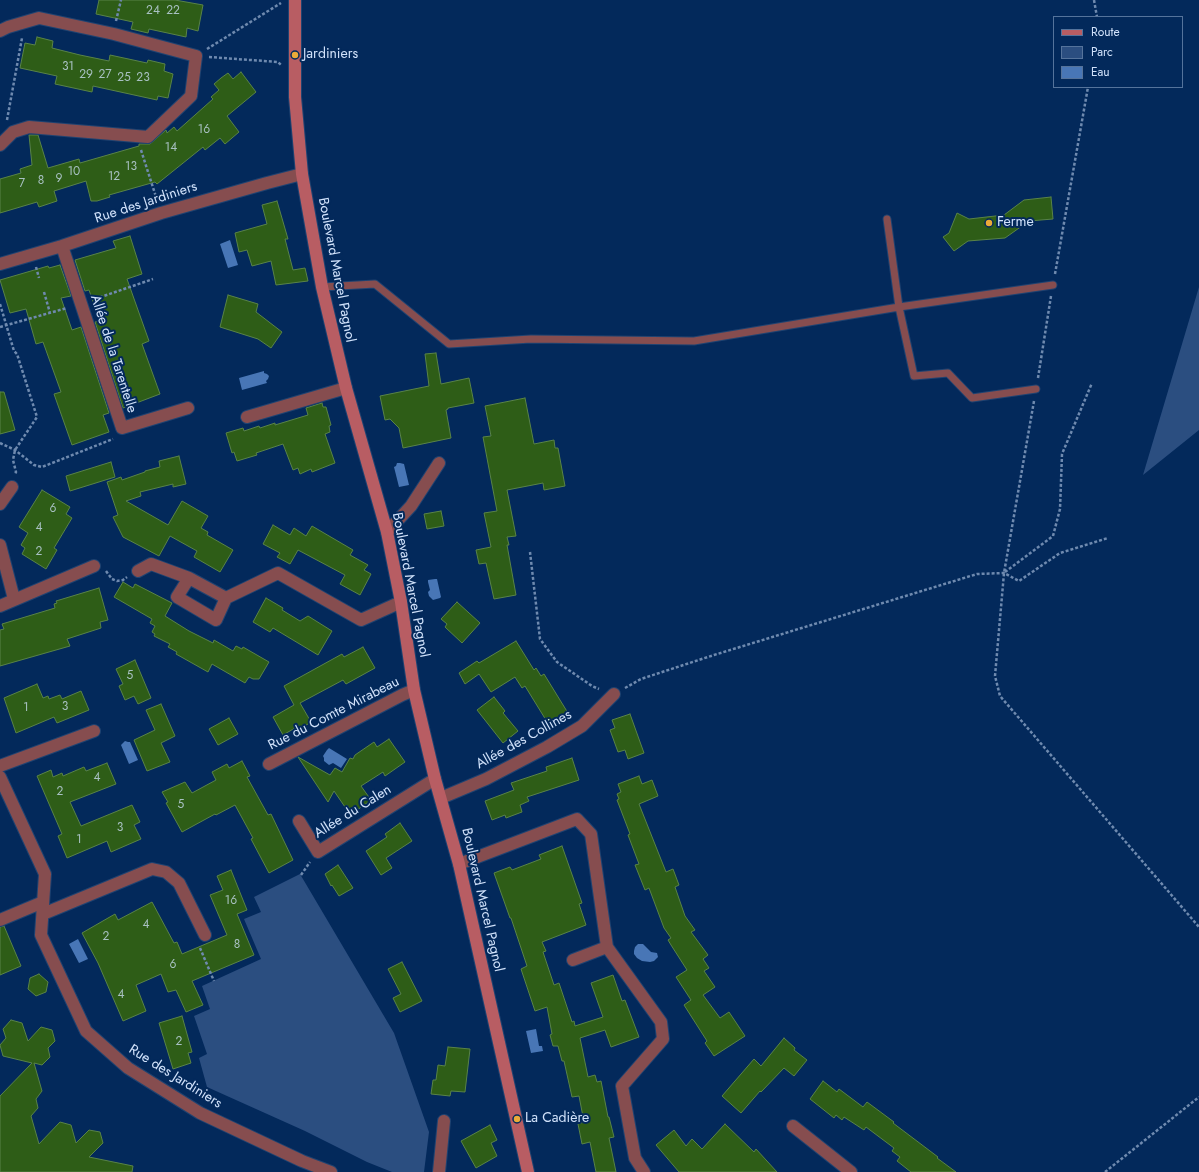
<!DOCTYPE html>
<html>
<head>
<meta charset="utf-8">
<style>
	body { margin:0 }
	#map { position:relative; width:1199px; height:1172px; overflow:hidden; background:#03295b; font-family:Jost,sans-serif }
	canvas { display:block }
	.legend { position:absolute; left:1053px; top:16px; width:130px; height:72px; box-sizing:border-box; background:#03295b; border:1px solid #55739b; margin:0; padding:5px 7px; list-style:none; font-size:12px; color:#d1e2fb }
	.legend li { display:flex; align-items:center; gap:8px; height:20px }
	.legend b { width:20px; border:1px solid #55739b }
</style>
</head>
<body>
<div id="map">
<canvas width="1199" height="1172"></canvas>
<ul class="legend">
<li><b style="height:5px;background:#b85d63"></b>Route</li>
<li><b style="height:11px;background:#2b4e80"></b>Parc</li>
<li><b style="height:11px;background:#4876b6"></b>Eau</li>
</ul>
</div>
<script>
const ctx = document.querySelector('canvas').getContext('2d');
ctx.lineJoin = 'round';
function fill(path, color) {
  ctx.fillStyle = color;
  ctx.fill(path, 'evenodd');
}
function toPath(rows) {
  const path = new Path2D();
  for (const r of rows) {
    path.moveTo(r[0], r[1]);
    for (let i = 2; i < r.length; i += 2) path.lineTo(r[i], r[i + 1]);
  }
  return path;
}
function strokePath(path, color, width, dash) {
  ctx.strokeStyle = color;
  ctx.lineWidth = width;
  ctx.lineCap = dash ? 'butt' : 'round';
  ctx.setLineDash(dash || []);
  ctx.stroke(path);
}
function label(font, color, halo, rows, align = 'center') {
  ctx.font = font + ' Jost,sans-serif';
  ctx.lineWidth = 4;
  ctx.setLineDash([]);
  ctx.textBaseline = 'middle';
  ctx.strokeStyle = halo;
  ctx.fillStyle = color;
  for (const [text, x, y, turn = 0] of rows) {
    ctx.save();
    ctx.translate(x, y);
    ctx.rotate((+turn || 0) * Math.PI / 180);
    ctx.textAlign = isNaN(turn) ? turn : align;
    if (halo) ctx.strokeText(text, 0, 0);
    ctx.fillText(text, 0, 0);
    ctx.restore();
  }
}
const green = toPath([
	[1199,287,1199,430,1143,475],
	[300,874,394,1033,429,1132,424,1172,392,1172,367,1162,305,1131,207,1087,199,1058,207,1054,194,1016,210,1009,202,986,261,959,244,919,261,912,254,897]
]);
const water = toPath([
	[230,240,238,265,228,268,220,244],
	[264,371,264,373,267,374,269,376,268,379,266,381,267,383,242,390,239,378],
	[397,463,400,463,404,464,409,485,399,487,394,467,396,466],
	[435,579,437,579,441,597,440,598,433,600,429,596,428,592,430,590,428,582,428,580],
	[125,741,128,742,130,742,138,760,129,764,121,745],
	[329,748,347,759,341,768,333,763,329,765,324,761,324,758,323,756,327,750],
	[78,939,88,959,79,963,69,944],
	[638,944,643,944,651,952,657,953,658,957,654,961,650,962,642,961,637,958,634,954,634,951,635,947],
	[536,1029,539,1046,542,1046,543,1051,531,1053,526,1031]
]);
const building = toPath([
	[99,0,175,0,203,5,198,31,187,28,186,37,149,29,148,33,131,29,133,22,96,14,99,0],
	[37,37,53,41,52,48,80,55,109,61,110,55,147,63,148,60,165,64,164,71,173,74,168,98,158,96,157,100,93,86,92,92,55,84,57,76,20,68,25,43,35,45,37,37],
	[241,72,256,92,227,116,239,132,225,144,220,138,205,150,203,147,157,184,155,182,109,195,110,197,97,201,91,201,86,181,54,191,57,201,39,207,37,202,0,213,0,179,21,173,20,169,32,165,29,135,38,135,48,168,79,159,80,163,139,146,139,144,150,144,166,130,167,133,174,127,177,131,213,99,211,97,219,90,214,84,221,78,228,73,233,79,241,72],
	[1051,197,1053,219,1029,221,1005,238,968,241,954,251,943,237,949,233,957,213,969,219,1004,215,1024,200,1051,197],
	[277,201,288,239,285,239,293,270,305,268,308,281,276,285,271,261,252,266,247,250,239,252,235,233,267,224,262,205,277,201],
	[130,236,142,274,127,279,149,341,142,344,160,394,123,408,95,322,100,321,89,290,85,291,75,260,116,248,113,241,130,236],
	[60,265,71,296,61,298,72,330,81,327,109,413,103,415,109,432,72,445,54,394,61,392,43,342,36,344,26,309,10,313,0,280,48,266,49,268,60,265],
	[228,295,258,304,256,312,282,332,271,348,258,339,220,327,228,295],
	[436,353,441,384,469,378,474,403,448,408,448,409,446,410,451,438,403,448,399,428,390,419,385,420,380,396,429,386,425,354,436,353],
	[0,392,4,392,15,430,0,434,0,392],
	[525,398,534,444,554,440,555,448,558,448,565,486,544,490,543,483,507,490,516,536,507,537,509,545,507,545,516,595,494,599,486,563,479,564,476,550,491,547,484,513,497,511,483,437,491,436,485,406,525,398],
	[322,403,323,407,326,407,331,425,329,426,330,432,325,434,335,463,312,472,311,469,300,474,298,468,293,470,283,444,256,453,257,455,237,461,234,452,232,453,226,433,243,428,244,431,259,426,260,428,275,423,275,425,308,415,306,408,322,403],
	[179,456,186,484,173,487,173,484,140,492,141,496,126,501,168,525,182,501,208,516,201,528,208,532,207,535,233,550,220,572,194,557,197,551,170,536,159,556,123,537,113,517,118,515,107,482,121,477,122,480,145,472,145,471,160,467,159,461,179,456],
	[111,462,115,477,70,491,66,476,111,462],
	[42,490,70,507,66,514,72,518,54,548,57,550,46,569,22,554,25,548,21,545,28,533,19,527,42,490],
	[441,511,444,526,427,529,424,514,441,511],
	[273,525,290,535,294,528,306,536,312,526,353,550,350,555,368,565,364,570,371,574,360,595,340,584,345,575,298,550,290,564,277,557,280,553,263,544,273,525],
	[123,582,133,588,135,584,172,603,165,616,189,631,213,643,214,640,233,651,236,646,242,649,243,647,269,662,259,679,253,679,249,677,245,683,212,664,208,672,176,654,177,652,168,647,170,644,154,636,155,634,152,632,155,626,150,623,152,619,114,597,123,582],
	[99,588,108,620,100,622,101,628,67,639,70,646,0,666,0,630,4,629,2,624,55,608,54,604,57,603,56,601,99,588],
	[266,598,283,608,282,610,300,621,308,616,332,631,318,655,273,628,270,632,253,622,266,598],
	[457,602,480,623,462,643,445,627,447,624,441,619,457,602],
	[516,641,534,670,536,668,541,676,544,674,568,713,549,725,525,686,522,688,515,677,491,692,479,674,465,684,459,673,477,661,479,663,516,641],
	[363,647,375,668,346,684,343,680,300,703,311,722,297,731,295,728,283,735,273,717,294,705,284,686,342,654,344,657,363,647],
	[135,660,151,698,138,704,134,696,125,700,119,686,123,684,116,669,135,660],
	[37,684,43,698,48,696,49,699,60,695,62,699,81,691,89,710,57,723,54,717,16,733,4,698,37,684],
	[494,697,505,711,503,713,518,731,503,743,477,710,494,697],
	[161,704,175,736,161,743,170,762,147,771,134,740,155,730,146,710,161,704],
	[630,714,644,753,628,759,625,750,618,752,610,730,615,728,612,720,630,714],
	[229,718,238,734,218,745,209,729,229,718],
	[389,739,405,762,385,776,383,772,361,786,371,800,353,813,347,805,345,807,334,791,328,802,298,757,330,775,335,768,342,772,350,758,353,759,355,755,374,742,377,747,389,739],
	[572,758,579,780,527,797,529,801,520,805,522,812,506,818,505,815,492,820,485,801,514,790,511,783,547,771,546,767,572,758],
	[242,761,250,776,247,777,268,815,271,814,293,860,269,873,251,839,253,838,235,805,216,815,215,814,182,832,166,803,168,802,162,792,185,782,192,793,216,780,212,772,227,764,229,768,242,761],
	[107,763,116,784,70,802,81,826,132,805,140,822,134,825,141,839,111,852,107,841,67,858,58,836,62,834,37,776,51,770,53,777,62,773,63,776,84,767,86,771,107,763],
	[639,776,642,784,652,780,658,796,639,804,666,872,673,869,679,885,675,887,685,916,695,930,691,932,708,955,703,959,709,968,704,971,715,987,703,995,720,1018,729,1012,745,1036,714,1056,705,1043,707,1041,684,1005,691,1000,676,977,687,970,671,945,668,940,671,938,664,928,649,888,645,890,635,865,639,864,628,835,630,834,617,800,619,799,617,794,621,792,618,784,639,776],
	[400,823,412,841,386,858,392,868,381,875,366,851,387,837,385,834,400,823],
	[562,846,582,903,579,904,586,925,542,942,546,951,543,952,554,985,559,983,572,1022,574,1021,575,1026,603,1017,591,983,613,975,622,1001,625,1000,639,1037,611,1047,605,1030,580,1038,588,1077,595,1075,597,1082,601,1081,608,1117,609,1117,614,1137,609,1138,616,1172,596,1172,590,1142,582,1144,578,1124,584,1122,579,1096,572,1097,564,1061,562,1061,558,1046,553,1046,550,1035,552,1034,547,1007,535,1011,521,969,527,966,511,918,510,918,494,873,510,867,512,870,541,859,539,855,562,846],
	[338,865,353,888,339,896,332,885,331,886,325,874,338,865],
	[231,870,247,910,237,914,254,955,192,981,203,1005,186,1012,176,990,168,992,161,974,136,985,146,1011,123,1021,98,963,82,933,115,914,118,920,152,902,174,943,177,942,182,954,227,935,210,895,223,890,217,876,231,870],
	[4,926,21,966,0,975,0,927,4,926],
	[402,962,422,1001,400,1012,393,998,401,994,388,969,402,962],
	[39,974,48,982,46,992,36,996,28,989,30,978,39,974],
	[182,1016,192,1052,188,1053,191,1063,173,1069,159,1023,182,1016],
	[11,1020,22,1023,28,1041,41,1027,52,1030,55,1041,48,1048,50,1057,42,1065,34,1063,42,1091,36,1099,38,1108,31,1116,39,1144,60,1122,71,1125,76,1143,89,1130,100,1132,103,1143,89,1157,133,1166,132,1172,0,1172,0,1096,32,1063,3,1056,0,1045,6,1038,3,1029,11,1020],
	[784,1038,795,1048,794,1050,807,1060,794,1076,784,1068,761,1092,760,1091,741,1113,722,1096,754,1059,761,1066,784,1038],
	[448,1047,470,1049,465,1092,451,1091,450,1096,431,1094,433,1080,436,1080,438,1065,445,1066,448,1047],
	[823,1081,837,1092,839,1089,863,1107,867,1102,894,1122,893,1123,938,1157,937,1158,956,1172,911,1172,897,1161,900,1157,892,1151,894,1148,866,1127,864,1130,844,1117,842,1120,836,1115,834,1118,810,1099,823,1081],
	[725,1124,754,1152,756,1149,777,1172,679,1172,656,1145,674,1130,686,1146,692,1139,702,1149,725,1124],
	[490,1125,497,1140,491,1143,497,1156,476,1168,461,1141,490,1125]
]);
const path = toPath([
	[1094,0,1097,17],
	[116,21,121,0],
	[207,49,281,3],
	[209,57,278,62,281,65],
	[7,120,22,38],
	[141,150,157,200],
	[36,267,39,278],
	[1055,274,1088,87],
	[44,292,50,313],
	[95,299,153,279],
	[0,304,14,351,17,354,37,417,15,450,13,460,16,472,15,475],
	[0,327,67,308],
	[1038,378,1051,296],
	[1034,401,1004,573,995,676,1000,696,1199,927],
	[0,443,15,450,34,465,42,467,113,439],
	[530,552,540,639,557,662,592,686,599,689],
	[106,571,112,579,117,581,123,580,127,577],
	[1005,572,1053,536,1060,509,1062,454,1092,383],
	[625,688,641,679,714,655,977,574,1004,573,1019,581,1060,553,1108,538],
	[301,875,310,862],
	[200,948,214,981],
	[1105,1172,1199,1097]
]);
const lane = toPath([
	[887,219,899,307,914,376,948,373,972,398,1036,389],
	[322,287,375,284,449,344,531,339,694,341,899,307,1053,285]
]);
const street = toPath([
	[0,31,8,27,39,18,114,34,196,56,191,96,148,137,29,127,13,132,0,145],
	[62,246,122,428,188,408],
	[0,264,62,246,161,213,267,183,302,174],
	[247,417,346,388],
	[0,504,12,487],
	[387,532,411,506,439,463],
	[0,545,14,599],
	[138,571,151,564,189,578,226,598,278,573,361,620,401,602],
	[189,578,177,597,216,620,226,598],
	[0,606,94,566],
	[269,764,402,695,414,690],
	[0,766,94,731],
	[0,777,45,874,41,935,86,1031,128,1068,200,1113,302,1161,331,1172],
	[441,798,486,779,547,747,582,726,614,694],
	[299,821,318,852,435,779],
	[459,864,577,819,591,834,607,947,661,1022,663,1039,622,1086,635,1158,644,1172],
	[43,914,152,869,166,872,179,883,205,935],
	[0,920,43,902],
	[573,960,607,947],
	[793,1126,851,1172],
	[439,1172,444,1121]
]);
const secondary = toPath([
	[295,0,295,97,302,174,322,287,346,388,387,532,401,602,414,690,435,779,459,864,528,1172]
]);
const markers = [
	[295,55,4,"#eaaa39"],
	[989,223,4,"#eaaa39"],
	[517,1119,4,"#eaaa39"]
];
const numberNames = [
	["24",153,11],
	["22",173,11],
	["31",68,67],
	["29",86,75],
	["27",105,75],
	["25",124,78],
	["23",143,78],
	["16",204,130],
	["14",171,148],
	["13",131,167],
	["10",74,172],
	["12",114,177],
	["9",59,179],
	["8",41,181],
	["7",22,184],
	["6",53,509],
	["4",39,528],
	["2",39,552],
	["5",130,676],
	["3",65,707],
	["1",26,708],
	["4",97,778],
	["2",60,792],
	["5",181,805],
	["3",120,828],
	["1",79,840],
	["16",231,901],
	["4",146,925],
	["2",106,937],
	["8",237,945],
	["6",173,965],
	["4",121,995],
	["2",179,1042]
];
const poiNames = [
	["Jardiniers",303,55],
	["Ferme",997,223],
	["La Cadière",525,1119]
];
const streetNames = [
	["Rue des Jardiniers",146,203,-18],
	["Boulevard Marcel Pagnol",336,270,79],
	["Allée de la Tarentelle",113,354,72],
	["Boulevard Marcel Pagnol",410,585,79],
	["Rue du Comte Mirabeau",334,714,-27],
	["Allée des Collines",524,740,-29],
	["Allée du Calen",353,812,-32],
	["Boulevard Marcel Pagnol",482,900,77],
	["Rue des Jardiniers",175,1077,32]
];
fill(green, '#2b4e80');
fill(water, '#4876b6');
fill(building, '#2e5d17');
strokePath(building, '#598348', 1);
strokePath(lane, '#204371', 9);
strokePath(street, '#204371', 14);
strokePath(secondary, '#204371', 14);
strokePath(path, '#6f8aaf', 2.5, [3, 2]);
strokePath(lane, '#864d4f', 7);
strokePath(street, '#864d4f', 12);
strokePath(secondary, '#b85d63', 12);
for (const [x, y, r, color] of markers) {
  const dot = new Path2D();
  dot.arc(x, y, r, 0, 2 * Math.PI);
  ctx.fillStyle = color;
  ctx.fill(dot);
  strokePath(dot, '#03295b', 1.5);
}
label('12px', '#a8c1c2', null, numberNames);
label('14px', '#d1e2fb', '#03295b', poiNames, 'left');
label('14px', '#d1e2fb', '#03295b', streetNames);
</script>
</body>
</html>
